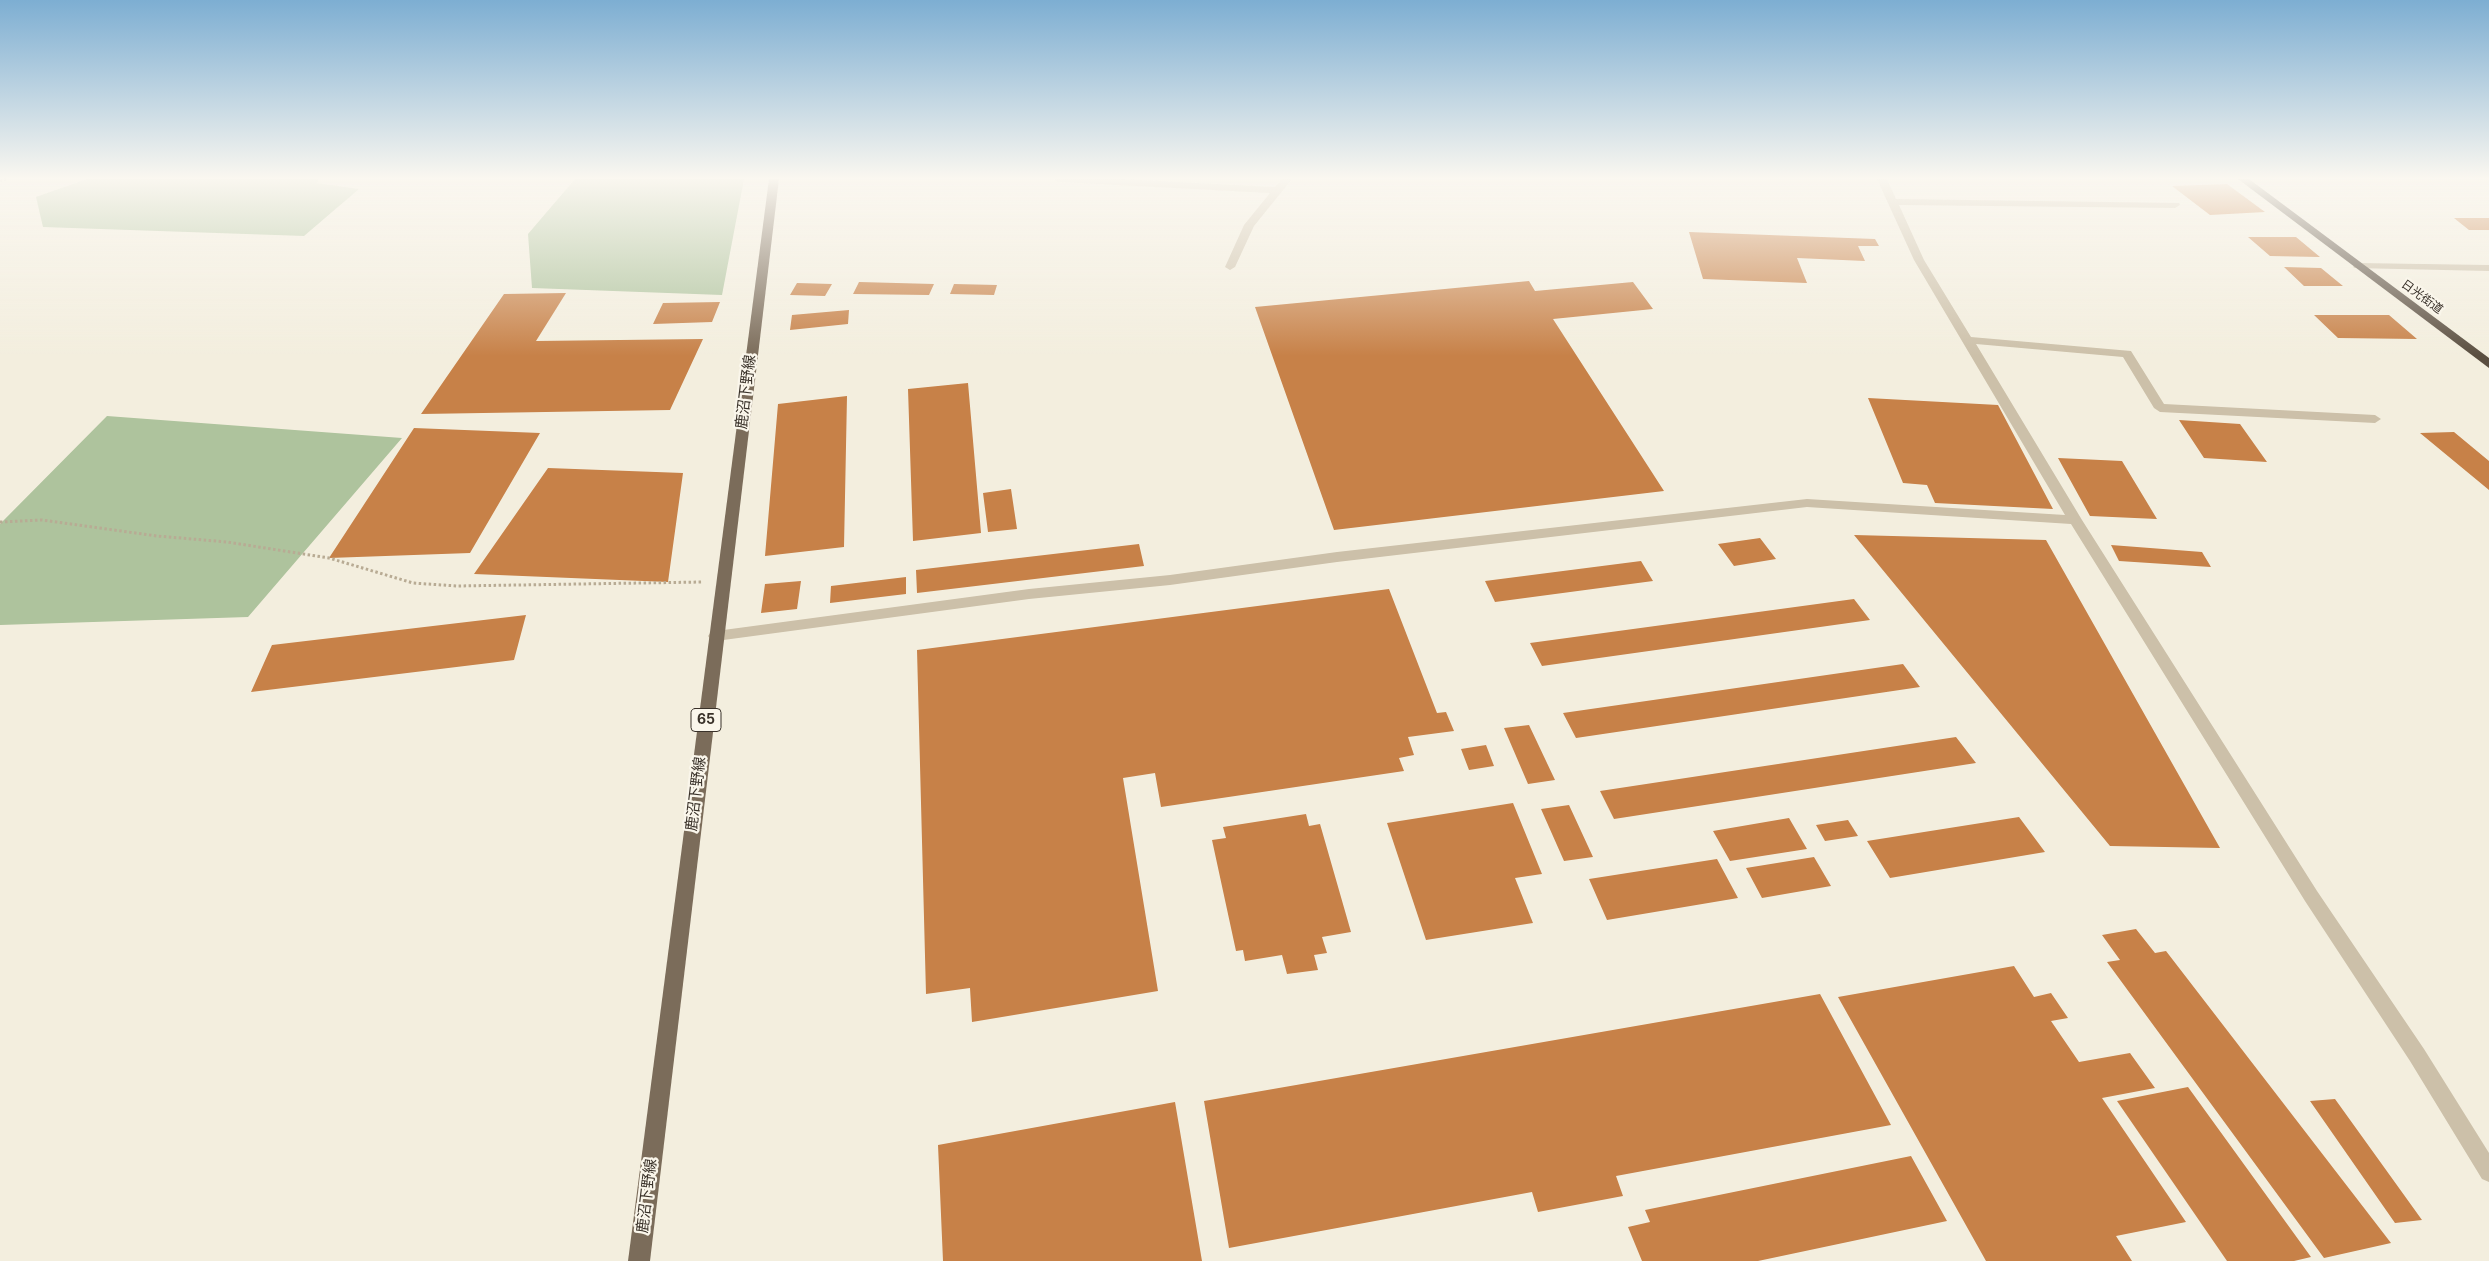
<!DOCTYPE html>
<html>
<head>
<meta charset="utf-8">
<style>
	body { margin:0 }
	canvas { display:block; background:#f3eede }
</style>
</head>
<body>
<canvas width="2489" height="1261"></canvas>
<script>
const ctx = document.querySelector('canvas').getContext('2d');
ctx.lineJoin = 'round';
function fill(path, color) {
  ctx.fillStyle = color;
  ctx.fill(path, 'evenodd');
}
function toPath(rows) {
  const path = new Path2D();
  for (const r of rows) {
    path.moveTo(r[0], r[1]);
    for (let i = 2; i < r.length; i += 2) path.lineTo(r[i], r[i + 1]);
  }
  return path;
}
function strokePath(path, color, width, dash) {
  ctx.strokeStyle = color;
  ctx.lineWidth = width;
  ctx.lineCap = dash ? 'butt' : 'round';
  ctx.setLineDash(dash || []);
  ctx.stroke(path);
}
function label(font, color, halo, rows, align = 'center') {
  ctx.font = font + ' Inter,"Noto Sans JP",sans-serif';
  ctx.lineWidth = 4.5;
  ctx.setLineDash([]);
  ctx.textBaseline = 'middle';
  ctx.strokeStyle = halo;
  ctx.fillStyle = color;
  for (const [text, x, y, turn = 0] of rows) {
    ctx.save();
    ctx.translate(x, y);
    ctx.rotate((+turn || 0) * Math.PI / 180);
    ctx.textAlign = isNaN(turn) ? turn : align;
    if (halo) ctx.strokeText(text, 0, 0);
    ctx.fillText(text, 0, 0);
    ctx.restore();
  }
}
const green = toPath([
	[87,179,319,179,317,183,359,189,304,236,43,227,36,197],
	[575,179,744,179,722,295,532,288,528,234],
	[107,416,402,438,248,617,0,625,0,524]
]);
const building = toPath([
	[2227,184,2265,212,2210,215,2172,186],
	[2454,218,2489,218,2489,230,2469,230],
	[1689,232,1875,239,1879,246,1858,246,1865,261,1797,258,1807,283,1703,279],
	[2248,237,2296,237,2320,257,2270,256],
	[2284,267,2321,268,2343,286,2304,286],
	[1529,281,1535,291,1633,282,1653,309,1553,319,1664,491,1334,530,1255,307],
	[859,282,934,284,929,295,853,294],
	[797,283,832,284,825,296,790,295],
	[954,284,997,285,994,295,950,294],
	[566,293,536,341,703,339,670,410,421,414,504,294],
	[720,302,712,322,653,324,663,303],
	[849,310,848,324,790,330,792,315],
	[2314,315,2389,315,2417,339,2338,338],
	[968,383,981,533,913,541,908,389],
	[847,396,844,547,765,556,778,404],
	[1868,398,1998,405,2053,509,1935,503,1927,485,1903,483],
	[2179,420,2240,424,2267,462,2204,458],
	[414,428,540,433,470,553,329,558],
	[2454,432,2489,461,2489,490,2420,433],
	[2058,458,2122,461,2157,519,2090,516],
	[548,468,683,473,668,582,474,574],
	[1011,489,1017,529,988,532,983,493],
	[1854,535,2046,540,2220,848,2110,846],
	[1760,538,1776,559,1734,566,1718,544],
	[1139,544,1144,566,917,593,916,570],
	[2111,545,2202,552,2211,567,2119,561],
	[1641,561,1653,581,1495,602,1485,581],
	[906,577,906,594,830,603,831,586],
	[801,581,797,609,761,613,765,584],
	[1389,589,1437,713,1446,712,1454,731,1408,737,1414,755,1399,758,1404,771,1161,807,1155,773,1123,778,1158,991,972,1022,970,988,926,994,917,650],
	[1854,599,1870,620,1542,666,1530,643],
	[526,615,514,660,251,692,272,645],
	[1903,664,1920,687,1576,738,1563,713],
	[1529,725,1555,780,1528,784,1504,728],
	[1956,737,1976,763,1614,819,1600,791],
	[1486,745,1494,766,1469,770,1461,749],
	[1513,803,1542,874,1515,878,1533,923,1426,940,1387,823],
	[1569,805,1593,857,1564,861,1541,809],
	[1306,814,1309,826,1320,824,1351,932,1322,937,1327,953,1314,955,1318,970,1287,974,1282,955,1245,961,1243,950,1236,951,1212,840,1226,838,1223,827],
	[2019,817,2045,852,1890,878,1867,841],
	[1789,818,1807,849,1730,861,1713,831],
	[1848,820,1858,836,1825,841,1816,825],
	[1814,857,1831,886,1762,898,1746,868],
	[1717,859,1738,898,1607,920,1589,879],
	[2136,929,2155,953,2166,951,2391,1243,2324,1258,2107,962,2120,960,2102,935],
	[2014,966,2034,997,2051,993,2068,1018,2051,1021,2079,1062,2130,1053,2155,1088,2102,1098,2186,1222,2116,1236,2132,1261,1986,1261,1838,997],
	[1820,994,1891,1125,1616,1176,1623,1196,1538,1212,1532,1192,1229,1248,1204,1101],
	[2188,1087,2311,1257,2294,1261,2227,1261,2117,1101],
	[2335,1099,2422,1220,2395,1223,2310,1101],
	[1175,1102,1202,1261,943,1261,938,1145],
	[1911,1156,1947,1221,1758,1261,1642,1261,1628,1227,1650,1222,1645,1210]
]);
const pathFar1 = toPath([
	[0,181,7,179]
]);
const path = toPath([
	[0,522,42,520,157,536,227,542,329,558,413,583,457,586,703,582]
]);
const minor = toPath([
	[1054,179,1120,179,1275,187,1282,179,1292,179,1254,226,1235,267,1230,270,1225,267,1244,225,1270,193,1059,182,1054,179],
	[1877,179,1887,179,1896,199,2179,203,2180,205,2175,208,1899,205,1924,260,1971,337,2131,351,2164,404,2375,415,2381,419,2375,423,2160,412,2154,408,2123,357,1976,344,2082,520,2317,891,2424,1049,2489,1153,2489,1182,2482,1179,2410,1061,2305,901,2071,524,1807,507,1337,562,1170,585,1029,599,716,641,711,640,708,636,711,632,716,631,1029,589,1170,575,1337,552,1807,499,2065,515,1914,260,1877,179],
	[2358,263,2489,265,2489,271,2354,268,2353,266,2358,263]
]);
const major = toPath([
	[769,179,779,179,650,1261,628,1261,769,179]
]);
const highway = toPath([
	[2238,179,2249,179,2489,358,2489,368,2238,179]
]);
const farStreetnames = [
	["日光街道",2422,297,36]
];
const shields = [
	[706,720,30]
];
const shieldNames = [
	["65",706,720]
];
const streetNames = [
	["鹿沼下野線",746,392,-83],
	["鹿沼下野線",696,794,-83],
	["鹿沼下野線",647,1196,-83]
];
fill(green, '#aec39d');
fill(building, '#c78148');
strokePath(pathFar1, '#b8ab94', 2.5, [2, 2]);
strokePath(path, '#b8ab94', 3, [2.5, 2.5]);
fill(minor, '#ccc0a9');
fill(major, '#7b6c5a');
fill(highway, '#5a4e40');
const sky = ctx.createLinearGradient(0, 0, 0, 356);
sky.addColorStop(0, '#7daed2');
sky.addColorStop(0.5, '#faf7f0');
sky.addColorStop(1, '#faf7f000');
ctx.fillStyle = sky;
ctx.fillRect(0, 0, 2489, 356);
label('12px', '#393129', '#faf6eb', farStreetnames);
for (const [x, y, w] of shields) {
  const box = new Path2D();
  box.roundRect(x - w / 2, y - 11.5, w, 23, 4);
  ctx.fillStyle = '#faf6eb';
  ctx.fill(box);
  strokePath(box, '#393129', 1);
}
label('bold 14px', '#393129', null, shieldNames);
label('15px', '#393129', '#faf6eb', streetNames);
</script>
</body>
</html>
